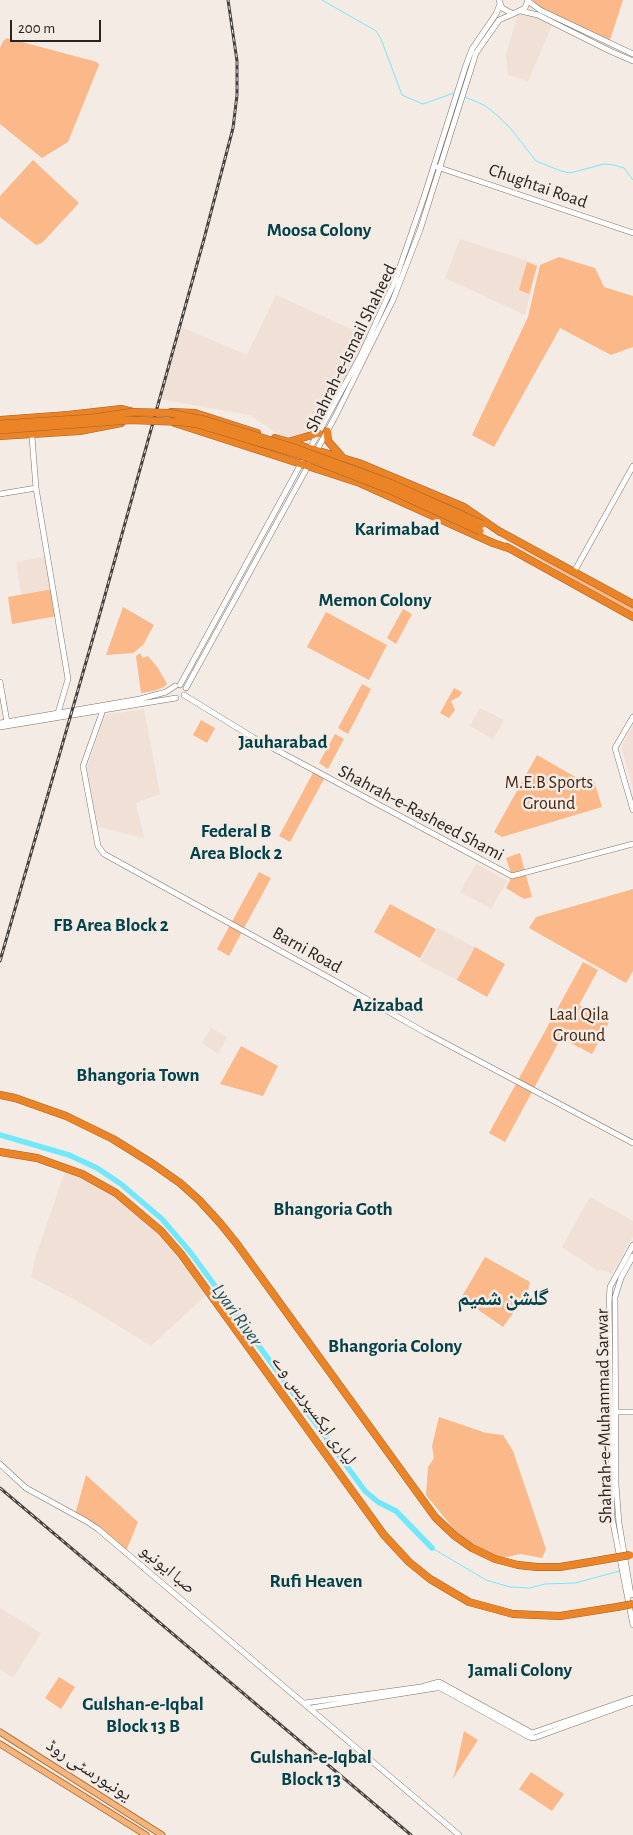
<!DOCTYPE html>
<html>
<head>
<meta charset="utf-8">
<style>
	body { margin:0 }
	#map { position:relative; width:633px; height:1835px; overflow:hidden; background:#f4ebe5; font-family:"Alegreya Sans",sans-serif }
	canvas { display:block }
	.scale { position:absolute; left:10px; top:20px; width:91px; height:22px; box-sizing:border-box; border:2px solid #272422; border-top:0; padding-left:6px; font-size:15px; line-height:18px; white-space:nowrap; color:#272422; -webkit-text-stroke:4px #f4ebe5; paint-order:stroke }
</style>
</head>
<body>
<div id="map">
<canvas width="633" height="1835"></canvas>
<div class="scale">200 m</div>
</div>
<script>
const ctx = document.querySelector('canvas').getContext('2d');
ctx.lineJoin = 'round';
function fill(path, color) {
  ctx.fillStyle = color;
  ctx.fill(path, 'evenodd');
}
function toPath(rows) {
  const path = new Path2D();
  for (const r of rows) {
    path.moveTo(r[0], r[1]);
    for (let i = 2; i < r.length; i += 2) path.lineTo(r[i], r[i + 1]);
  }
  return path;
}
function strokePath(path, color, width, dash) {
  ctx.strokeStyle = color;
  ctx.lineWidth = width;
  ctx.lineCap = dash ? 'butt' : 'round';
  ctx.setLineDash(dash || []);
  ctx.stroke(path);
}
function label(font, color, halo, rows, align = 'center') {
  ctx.font = font + ' "Alegreya Sans","Noto Naskh Arabic",sans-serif';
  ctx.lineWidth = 5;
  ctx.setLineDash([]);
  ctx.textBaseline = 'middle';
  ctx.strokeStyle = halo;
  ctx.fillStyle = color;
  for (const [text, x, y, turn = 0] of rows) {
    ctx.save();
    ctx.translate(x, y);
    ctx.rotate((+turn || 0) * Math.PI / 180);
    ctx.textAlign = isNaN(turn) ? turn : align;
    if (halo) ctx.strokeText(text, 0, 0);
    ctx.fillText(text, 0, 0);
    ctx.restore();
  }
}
const built = toPath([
	[521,11,553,23,528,81,508,75,506,55,518,13],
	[460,239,538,264,525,315,445,278],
	[276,295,369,337,319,433,304,437,287,438,278,434,250,415,159,399,181,327,247,355],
	[47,556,53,589,21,595,16,562],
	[480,708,504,720,493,739,470,726],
	[144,709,160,794,136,803,144,838,96,826,87,768,105,715],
	[633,725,633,789,622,749,623,744],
	[476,864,508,881,498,896,492,909,460,892],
	[438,928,475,947,457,980,420,961],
	[211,1028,227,1037,218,1054,202,1043],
	[65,1172,94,1184,114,1197,142,1218,162,1238,206,1295,151,1346,88,1307,31,1277,36,1255],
	[590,1197,633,1221,633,1236,612,1274,600,1269,598,1271,562,1247],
	[0,1608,41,1633,13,1678,0,1669]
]);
const green = toPath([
	[533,0,623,0,609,43,536,6],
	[7,38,97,62,99,65,68,142,42,158,0,124,0,48,3,41],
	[33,160,79,203,42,243,36,245,0,217,0,196],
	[559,257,595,268,604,287,633,296,633,347,611,355,560,328,494,447,472,435,528,317,540,265],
	[527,262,537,266,529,294,519,290],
	[503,538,633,607,633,613,621,607],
	[53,589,57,616,12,624,8,597],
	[123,607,154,625,143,645,133,653,106,655],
	[403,609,412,614,396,644,387,638],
	[326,612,387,645,369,680,307,647],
	[140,653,143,658,148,656,158,668,167,684,164,687,154,691,141,693,136,656],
	[362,684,371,689,348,734,338,728],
	[454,688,462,692,459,697,451,701,455,710,449,718,440,713],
	[201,720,215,728,207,743,193,735],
	[335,734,344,739,328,769,319,763],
	[537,755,579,779,594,781,602,807,502,837,494,832],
	[314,771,325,777,290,842,279,836],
	[520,853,532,897,524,899,506,888,512,876,506,858],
	[259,872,271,878,229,956,217,949],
	[633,889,633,971,626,983,529,928,536,917],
	[390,904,436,929,420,958,374,932],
	[475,947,505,964,487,997,457,980],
	[583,962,598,970,579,1005,609,1022,592,1054,561,1038,505,1142,489,1133],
	[241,1046,278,1066,263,1096,220,1084],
	[485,1257,530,1282,527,1294,503,1327,461,1298],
	[439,1417,486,1433,503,1435,513,1451,546,1549,542,1558,520,1554,503,1558,482,1550,458,1534,426,1495,428,1467,434,1458,432,1446],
	[86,1475,138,1522,126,1551,75,1515],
	[59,1677,75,1687,61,1709,45,1698],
	[464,1731,478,1740,452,1780,455,1772],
	[531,1772,564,1794,552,1811,519,1789]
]);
const stream = toPath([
	[322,0,376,31,381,39,402,95,423,104,454,93],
	[465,97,484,105,498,116,511,129,536,161,561,171,570,173,604,164,614,165,624,168,633,180],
	[432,1548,486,1580,510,1587,530,1588,545,1584,575,1583,620,1571]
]);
const river = toPath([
	[0,1135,69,1155,97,1168,121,1184,162,1219,191,1253,365,1491,378,1502,396,1511,432,1548]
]);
const secondary = toPath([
	[499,0,502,8,513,14,525,8,528,0],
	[528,1,540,10,633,54],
	[521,11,538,15,610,51,633,61],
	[437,167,633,233],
	[32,437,36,488,68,679,58,713],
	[309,450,361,355,395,281,424,197,466,65,472,49,496,14,500,4],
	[0,494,36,488],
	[574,572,633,466],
	[0,682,7,722],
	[180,685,302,462],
	[186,688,335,417,393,300,420,230,476,53,499,20,513,14],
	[184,695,254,738,512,876,633,844],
	[103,706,103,710,83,766,98,846,104,854,333,980,426,1033,633,1143],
	[633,717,615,748,633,810],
	[0,723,140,699,166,692,175,686],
	[0,727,176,698],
	[633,1245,610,1287,609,1302,612,1518,633,1625],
	[616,1412,633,1412],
	[0,1464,26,1488,86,1521,98,1529,459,1835],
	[631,1595,619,1523,616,1485,615,1297,621,1278,633,1256],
	[439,1682,532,1733,633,1698],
	[437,1686,529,1737,534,1738,633,1702],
	[305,1703,421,1687,439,1682],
	[311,1708,436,1688,438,1685]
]);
const primary = toPath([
	[0,1732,162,1835],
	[0,1744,146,1835]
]);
const highway = toPath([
	[171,412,195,413,257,433],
	[0,420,68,415,121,409,133,412],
	[175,423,360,483,493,543,511,549],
	[327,431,328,441,342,457],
	[0,436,80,431,121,423],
	[275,438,359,463,464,507,500,532],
	[288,442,319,433],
	[497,530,633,604],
	[507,547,633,617],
	[0,1095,15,1098,66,1116,113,1139,153,1164,180,1183,199,1200,220,1223,237,1244,435,1517,455,1536,472,1548,495,1559,518,1565,537,1567,560,1567,590,1562],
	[0,1152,37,1158,82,1174,116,1193,161,1231,181,1254,223,1312,384,1535,409,1562,430,1579,469,1602,513,1614,560,1616,617,1607]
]);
const rail = toPath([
	[0,961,97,624,204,239,233,128,237,95,237,61,228,0],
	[0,1488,411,1835]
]);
const highwayBridge = toPath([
	[0,424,92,418,133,412,169,413,205,420,292,447,388,482,482,524],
	[0,430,131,420,183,422,197,424,300,455,390,490,480,531],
	[590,1562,630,1555],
	[617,1607,633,1604]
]);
const streetNames = [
	["Chughtai Road",538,186,19],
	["Shahrah-e-Ismail Shaheed",351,348,-64],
	["Shahrah-e-Rasheed Shami",421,813,28],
	["Barni Road",307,950,29],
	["لیاری ایکسپریس وے",314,1410,54],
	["Shahrah-e-Muhammad Sarwar",604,1416,-91],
	["صبا ایونیو",168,1569,40],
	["یونیورسٹی روڈ",89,1770,33]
];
const parkNames = [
	["M.E.B Sports",549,783],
	["Ground",549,804],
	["Laal Qila",579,1015],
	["Ground",579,1036]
];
const neighbourhoodNames = [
	["Moosa Colony",319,230],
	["Karimabad",397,529],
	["Memon Colony",375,600],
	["Jauharabad",283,742],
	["Federal B",236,831],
	["Area Block 2",236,853],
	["FB Area Block 2",111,925],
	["Azizabad",388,1005],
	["Bhangoria Town",138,1075],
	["Bhangoria Goth",333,1209],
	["Bhangoria Colony",395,1346],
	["Rufi Heaven",316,1581],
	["Jamali Colony",520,1670],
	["Gulshan-e-Iqbal",143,1704],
	["Block 13 B",143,1726],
	["Gulshan-e-Iqbal",311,1757],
	["Block 13",311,1779]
];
const waterNames = [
	["Lyari River",237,1315,54]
];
const districtNames = [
	["گلشن شمیم",503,1298]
];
fill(built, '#f0e0d5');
fill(green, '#fbb889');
strokePath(stream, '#72e8fd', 1);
strokePath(river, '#72e8fd', 5.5);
strokePath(secondary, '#7a726d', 6);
strokePath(primary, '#a66225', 7);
strokePath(highway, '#a66225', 8);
strokePath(secondary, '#fff', 5);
strokePath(primary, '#f3b57d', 5.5);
strokePath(highway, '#eb8327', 7);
strokePath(rail, '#45413e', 3);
strokePath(rail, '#f4ebe5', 1, [4]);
strokePath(highwayBridge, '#a66225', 8, []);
strokePath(highwayBridge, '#eb8327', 7);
label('18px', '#272422', '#f4ebe5', streetNames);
label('18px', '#452711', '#f4ebe5', parkNames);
label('bold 19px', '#00414a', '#f4ebe5', neighbourhoodNames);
label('italic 19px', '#1e525b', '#f4ebe5', waterNames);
label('bold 22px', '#00414a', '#f4ebe5', districtNames);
</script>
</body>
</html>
